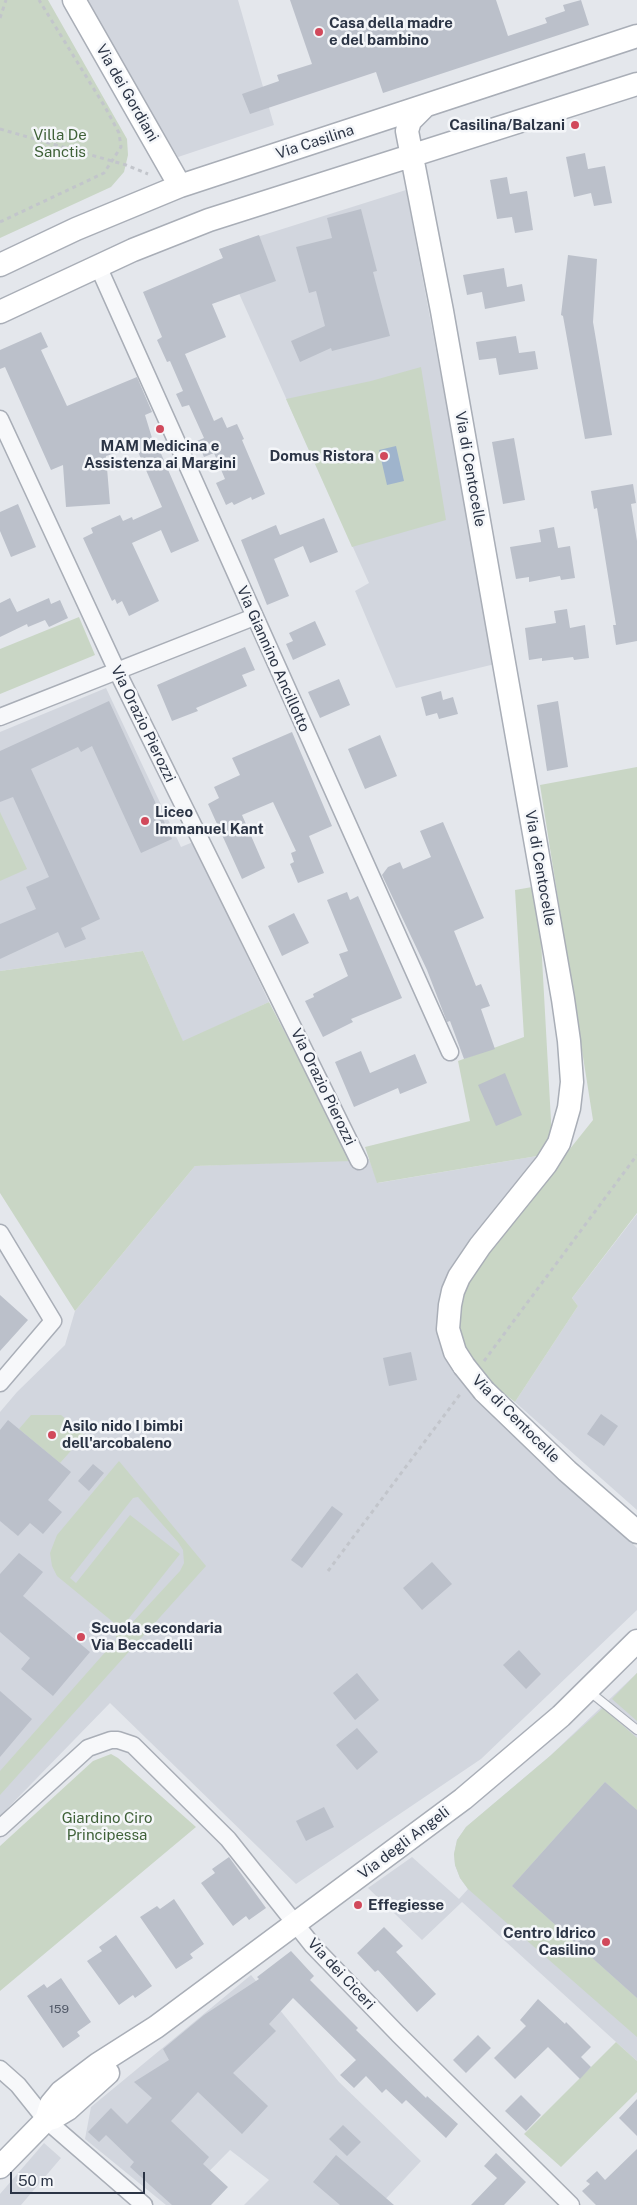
<!DOCTYPE html>
<html>
<head>
<meta charset="utf-8">
<style>
	body { margin:0 }
	#map { position:relative; width:637px; height:2205px; overflow:hidden; background:#e4e7ec; font-family:"Public Sans",sans-serif }
	canvas { display:block }
	.scale { position:absolute; left:10px; top:2172px; width:135px; height:22px; box-sizing:border-box; border:2px solid #2b3445; border-top:0; padding-left:6px; font-size:15px; line-height:18px; white-space:nowrap; color:#2b3445; -webkit-text-stroke:4px #f4f6f9; paint-order:stroke }
</style>
</head>
<body>
<div id="map">
<canvas width="637" height="2205"></canvas>
<div class="scale">50 m</div>
</div>
<script>
const ctx = document.querySelector('canvas').getContext('2d');
ctx.lineJoin = 'round';
function fill(path, color) {
  ctx.fillStyle = color;
  ctx.fill(path, 'evenodd');
}
function toPath(rows) {
  const path = new Path2D();
  for (const r of rows) {
    path.moveTo(r[0], r[1]);
    for (let i = 2; i < r.length; i += 2) path.lineTo(r[i], r[i + 1]);
  }
  return path;
}
function strokePath(path, color, width, dash) {
  ctx.strokeStyle = color;
  ctx.lineWidth = width;
  ctx.lineCap = dash ? 'butt' : 'round';
  ctx.setLineDash(dash || []);
  ctx.stroke(path);
}
function label(font, color, halo, rows, align = 'center') {
  ctx.font = font + ' "Public Sans",sans-serif';
  ctx.lineWidth = 5;
  ctx.setLineDash([]);
  ctx.textBaseline = 'middle';
  ctx.strokeStyle = halo;
  ctx.fillStyle = color;
  for (const [text, x, y, turn = 0] of rows) {
    ctx.save();
    ctx.translate(x, y);
    ctx.rotate((+turn || 0) * Math.PI / 180);
    ctx.textAlign = isNaN(turn) ? turn : align;
    if (halo) ctx.strokeText(text, 0, 0);
    ctx.fillText(text, 0, 0);
    ctx.restore();
  }
}
const built = toPath([
	[84,0,238,0,274,125,178,157],
	[406,190,495,664,396,688,355,591,369,583,219,249],
	[106,688,181,847,193,842,269,1002,183,1042,143,951,0,971,0,732],
	[543,1155,439,1324,440,1345,453,1370,637,1548,637,1610,481,1759,296,1884,110,1703,0,1816,0,1412,17,1392,65,1345,75,1311,195,1166,369,1159,378,1183],
	[637,1214,637,1510,515,1402,578,1306,572,1298],
	[637,1673,637,2061,462,1902,422,1940,368,1888,412,1857,459,1899,468,1889,460,1878,455,1865,454,1854,457,1840,466,1827,550,1756],
	[251,1975,339,2082,421,2161,380,2205,244,2205,269,2180,230,2150,176,2205,166,2205,85,2139,91,2107],
	[44,2143,61,2158,21,2205,0,2205,0,2194]
]);
const green = toPath([
	[0,0,48,0,127,139,128,155,124,172,111,187,0,238],
	[421,367,446,520,352,547,286,399,371,381],
	[79,617,95,655,0,694,0,649],
	[637,767,637,1213,572,1298,578,1306,515,1402,484,1378,460,1339,457,1313,466,1279,593,1120,540,785],
	[0,812,27,869,0,881],
	[538,886,552,1139,543,1155,377,1183,365,1147,470,1121,458,1061,524,1037,515,890],
	[143,951,183,1041,269,1002,352,1161,195,1166,75,1311,0,1193,0,971],
	[31,1415,61,1415,85,1435,60,1463,19,1429],
	[119,1461,206,1566,0,1795,0,1771,116,1640,116,1630,113,1622,57,1576,52,1566,50,1553,57,1535],
	[138,1497,178,1542,183,1550,184,1563,180,1571,130,1625,126,1622,180,1554,130,1515,76,1583,70,1578,133,1498],
	[637,1673,637,1721,612,1699],
	[603,1708,637,1738,637,1810,605,1782,512,1886,637,1998,637,2037,468,1889,460,1878,455,1865,454,1854,457,1840,466,1827,550,1756],
	[111,1754,118,1758,196,1827,0,1991,0,1846,93,1761],
	[616,2042,637,2061,637,2092,561,2167,524,2134]
]);
const water = toPath([
	[396,446,404,481,387,485,379,450]
]);
const building = toPath([
	[290,0,496,0,508,36,547,23,545,18,565,11,563,5,581,0,589,25,383,93,376,72,250,114,242,94,279,81,277,75,312,64],
	[585,153,588,169,605,166,612,203,594,206,591,193,574,197,566,157],
	[507,177,510,194,527,191,533,230,515,233,512,217,497,219,490,180],
	[361,209,377,271,373,272,390,336,332,351,331,348,300,362,291,341,325,326,316,291,309,293,296,247,332,238,327,218],
	[259,235,276,281,212,304,226,337,185,354,214,421,222,417,227,428,237,424,244,439,242,440,265,494,252,500,251,497,234,505,232,502,226,505,216,483,225,479,214,453,204,457,197,441,204,438,189,405,182,407,176,394,183,391,170,361,167,362,157,340,162,337,143,292,223,258,219,249],
	[568,255,597,259,593,322,612,435,585,439,563,316,561,315],
	[504,268,507,287,522,284,525,301,485,309,482,292,467,295,463,275],
	[41,332,48,347,41,350,67,406,137,377,152,412,145,415,156,451,159,449,199,541,171,553,161,530,132,543,159,601,129,616,122,601,117,604,115,599,112,601,83,538,93,533,91,528,120,515,123,521,132,517,133,520,162,507,136,447,106,456,110,504,66,507,63,465,51,470,5,367,0,369,0,350],
	[516,336,519,353,535,351,538,369,499,375,496,358,479,360,476,342],
	[514,438,525,500,503,504,492,442],
	[633,484,636,503,631,504,637,541,637,641,616,645,613,625,616,625,597,508,594,509,591,491],
	[18,504,36,547,11,557,0,531,0,512],
	[324,518,338,552,310,563,303,546,274,559,289,596,267,605,241,540,276,525,280,535],
	[554,527,558,548,570,546,575,578,561,580,560,576,529,582,529,577,516,579,510,547,541,542,539,530],
	[10,598,17,612,49,598,51,604,60,600,68,618,49,627,45,620,28,627,27,624,0,637,0,603],
	[567,609,570,628,585,625,589,658,574,660,573,657,542,661,542,658,529,660,525,628,556,623,554,611],
	[315,621,326,645,293,660,286,644,293,641,289,633],
	[245,647,255,670,242,675,247,686,196,708,198,711,172,721,157,685],
	[339,679,350,705,320,718,308,692],
	[441,691,443,700,453,697,458,714,439,719,437,713,426,716,421,697],
	[109,701,172,839,141,853,92,746,81,752,78,747,31,769,100,919,81,928,86,939,65,948,58,932,0,959,0,924,36,909,26,887,49,877,13,797,0,802,0,751],
	[558,701,568,767,547,771,537,705],
	[292,732,332,826,309,836,324,873,298,883,290,864,294,862,291,853,296,851,273,802,242,815,265,868,242,879,208,804,219,798,214,787,240,775,232,758],
	[380,735,397,776,365,789,348,749],
	[443,822,484,918,454,931,476,986,481,984,490,1006,481,1009,495,1049,464,1059,450,1021,447,1022,427,970,382,875,388,867,400,862,403,869,431,857,420,831],
	[347,892,350,900,358,896,402,998,351,1019,353,1022,323,1037,305,1001,314,997,313,994,348,976,339,954,348,951,327,900],
	[294,913,309,943,282,956,268,926],
	[361,1051,370,1073,415,1054,427,1083,400,1094,398,1088,354,1107,335,1062],
	[505,1073,522,1115,496,1126,478,1085],
	[0,1295,28,1320,0,1351],
	[411,1352,417,1380,389,1386,383,1358],
	[601,1414,618,1426,604,1446,587,1434],
	[8,1420,71,1472,48,1500,62,1512,43,1534,30,1523,18,1536,0,1521,0,1430],
	[93,1464,104,1473,89,1491,78,1481],
	[332,1506,343,1514,302,1568,291,1560],
	[19,1553,43,1572,23,1596,90,1652,53,1696,21,1669,30,1658,0,1632,0,1574],
	[432,1562,452,1584,422,1610,403,1588],
	[519,1650,541,1674,526,1689,503,1665],
	[357,1673,379,1700,355,1720,333,1693],
	[0,1691,32,1719,0,1757],
	[357,1728,378,1752,357,1770,336,1745],
	[605,1782,637,1810,637,1998,512,1886],
	[324,1807,334,1827,306,1841,296,1821],
	[229,1857,266,1908,249,1920,246,1916,233,1926,201,1883,215,1873,212,1869],
	[174,1899,204,1944,190,1954,193,1958,176,1969,140,1917,157,1906,160,1909],
	[384,1927,403,1946,396,1952,436,1994,417,2012,378,1970,375,1972,357,1953],
	[116,1935,152,1986,135,1998,133,1995,119,2005,87,1961,102,1951,99,1947],
	[291,1951,314,1976,310,1980,358,2028,356,2030,426,2098,427,2096,458,2124,446,2138,406,2100,402,2104,386,2089,382,2093,366,2076,354,2088,340,2075,356,2060,293,1998,269,2024,276,2031,233,2073,268,2106,242,2134,198,2092,171,2121,209,2157,203,2164,228,2187,211,2205,172,2205,130,2167,134,2162,106,2135,99,2142,88,2132,111,2108,127,2124,152,2098,134,2082,169,2060,163,2049,204,2015,259,1979,257,1977],
	[61,1978,91,2022,77,2032,80,2036,63,2048,27,1996,44,1984,47,1988],
	[538,1999,565,2024,566,2022,591,2047,581,2057,591,2067,580,2079,548,2047,515,2079,494,2058,526,2026,520,2020],
	[478,2035,491,2048,466,2073,453,2060],
	[521,2095,541,2115,526,2131,505,2111],
	[637,2099,637,2136,619,2118],
	[343,2125,361,2142,347,2156,329,2139],
	[637,2149,637,2205,596,2205,582,2191,590,2184,586,2181,597,2171,605,2180],
	[496,2153,526,2182,504,2205,471,2205,497,2178,484,2166],
	[336,2155,394,2205,340,2205,313,2182]
]);
const path = toPath([
	[0,18,6,0],
	[0,129,126,165,148,174],
	[0,222,104,173,121,147,119,133,105,107,39,0],
	[484,1361,637,1155],
	[328,1571,461,1393]
]);
const lane = toPath([
	[590,1692,637,1730]
]);
const street = toPath([
	[98,266,450,1052],
	[0,419,117,671,359,1161],
	[0,717,254,617],
	[0,1233,53,1321,0,1383],
	[0,1828,88,1748,111,1740,118,1740,133,1745,228,1839,313,1946,398,2034,571,2205],
	[0,2069,18,2085,46,2120,144,2205]
]);
const secondary = toPath([
	[74,0,180,186],
	[424,107,410,121,407,131,442,311,541,873,563,999,569,1041,572,1082,569,1108,559,1143,546,1164,480,1246,459,1277,453,1291,450,1305,448,1329,455,1352,464,1366],
	[0,265,76,229,180,186,637,36],
	[0,312,133,250,209,220,637,84],
	[484,1391,567,1471,637,1532],
	[46,2120,53,2118,68,2109,108,2073],
	[0,2167,46,2120,51,2104,61,2092,98,2064,156,2027,463,1799,561,1716,637,1641]
]);
const secondaryBridge = toPath([
	[464,1366,484,1391]
]);
const markers = [
	[319,32,5,"#d1495b"],
	[575,125,5,"#d1495b"],
	[160,429,5,"#d1495b"],
	[384,456,5,"#d1495b"],
	[145,821,5,"#d1495b"],
	[52,1435,5,"#d1495b"],
	[81,1637,5,"#d1495b"],
	[358,1905,5,"#d1495b"],
	[606,1942,5,"#d1495b"]
];
const numberNames = [
	["159",59,2009]
];
const poiNames = [
	["Casa della madre",329,23],
	["e del bambino",329,40],
	["Casilina/Balzani",565,125,"right"],
	["MAM Medicina e",160,446,"center"],
	["Assistenza ai Margini",160,463,"center"],
	["Domus Ristora",374,456,"right"],
	["Liceo",155,812],
	["Immanuel Kant",155,829],
	["Asilo nido I bimbi",62,1426],
	["dell'arcobaleno",62,1443],
	["Scuola secondaria",91,1628],
	["Via Beccadelli",91,1645],
	["Effegiesse",368,1905],
	["Centro Idrico",596,1933,"right"],
	["Casilino",596,1950,"right"]
];
const streetNames = [
	["Via dei Gordiani",127,93,60],
	["Via Casilina",315,142,-18],
	["Via di Centocelle",470,469,80],
	["Via Giannino Ancillotto",273,659,66],
	["Via Orazio Pierozzi",143,724,64],
	["Via di Centocelle",540,868,80],
	["Via Orazio Pierozzi",323,1087,64],
	["Via di Centocelle",516,1419,45],
	["Via degli Angeli",404,1843,-37],
	["Via dei Ciceri",341,1974,47]
];
const parkNames = [
	["Villa De",60,135],
	["Sanctis",60,152],
	["Giardino Ciro",107,1818],
	["Principessa",107,1835]
];
fill(built, '#d2d6de');
fill(green, '#c9d6c5');
fill(water, '#9fb4cc');
fill(building, '#bbc0ca');
strokePath(lane, '#a9aeb7', 10);
strokePath(street, '#a9aeb7', 19);
strokePath(secondary, '#a9aeb7', 25);
strokePath(path, '#c2c5cb', 3, [4, 4]);
strokePath(lane, '#f7f8fa', 8);
strokePath(street, '#f7f8fa', 16);
strokePath(secondary, '#fff', 22);
strokePath(secondaryBridge, '#a9aeb7', 25, []);
strokePath(secondaryBridge, '#fff', 22);
for (const [x, y, r, color] of markers) {
  const dot = new Path2D();
  dot.arc(x, y, r, 0, 2 * Math.PI);
  ctx.fillStyle = color;
  ctx.fill(dot);
  strokePath(dot, '#f4f6f9', 2);
}
label('12px', '#4f5766', null, numberNames);
label('bold 15px', '#2b3445', '#f4f6f9', poiNames, 'left');
label('15px', '#2b3445', '#f4f6f9', streetNames);
label('15px', '#3f6138', '#f4f6f9', parkNames);
</script>
</body>
</html>
